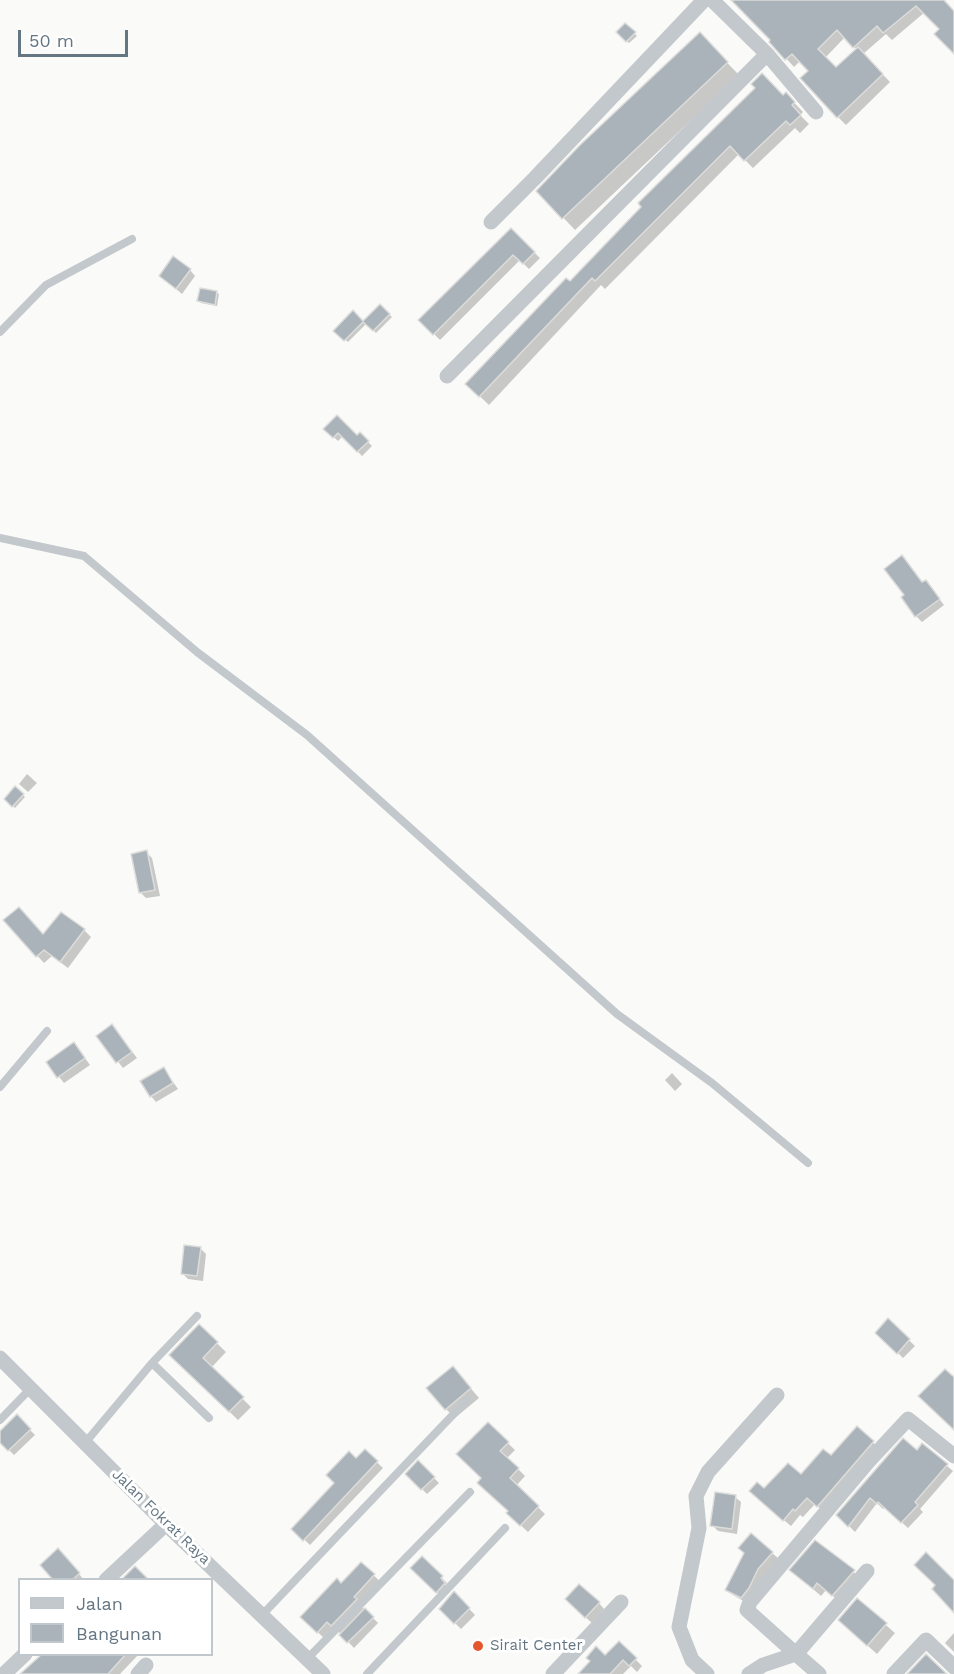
<!DOCTYPE html>
<html>
<head>
<meta charset="utf-8">
<style>
	body { margin:0 }
	#map { position:relative; width:954px; height:1674px; overflow:hidden; background:#fafaf8; font-family:"Work Sans",sans-serif }
	canvas { display:block }
	.legend { position:absolute; left:18px; top:1578px; width:195px; height:78px; box-sizing:border-box; background:#fff; border:2px solid #c1c8cd; margin:0; padding:8px 10px; list-style:none; font-size:18px; color:#657683 }
	.legend li { display:flex; align-items:center; gap:12px; height:30px }
	.legend b { width:30px; border:2px solid #c1c8cd }
	.scale { position:absolute; left:18px; top:30px; width:110px; height:27px; box-sizing:border-box; border:3px solid #657683; border-top:0; padding-left:8px; font-size:18px; line-height:21px; white-space:nowrap; color:#657683; -webkit-text-stroke:4px #fff; paint-order:stroke }
</style>
</head>
<body>
<div id="map">
<canvas width="954" height="1674"></canvas>
<ul class="legend">
<li><b style="height:8px;background:#c3c8cc"></b>Jalan</li>
<li><b style="height:16px;background:#aab3b9"></b>Bangunan</li>
</ul>
<div class="scale">50 m</div>
</div>
<script>
const ctx = document.querySelector('canvas').getContext('2d');
ctx.lineJoin = 'round';
function fill(path, color) {
  ctx.fillStyle = color;
  ctx.fill(path, 'evenodd');
}
function toPath(rows) {
  const path = new Path2D();
  for (const r of rows) {
    path.moveTo(r[0], r[1]);
    for (let i = 2; i < r.length; i += 2) path.lineTo(r[i], r[i + 1]);
  }
  return path;
}
function strokePath(path, color, width, dash) {
  ctx.strokeStyle = color;
  ctx.lineWidth = width;
  ctx.lineCap = dash ? 'butt' : 'round';
  ctx.setLineDash(dash || []);
  ctx.stroke(path);
}
function label(font, color, halo, rows, align = 'center') {
  ctx.font = font + ' "Work Sans",sans-serif';
  ctx.lineWidth = 6;
  ctx.setLineDash([]);
  ctx.textBaseline = 'middle';
  ctx.strokeStyle = halo;
  ctx.fillStyle = color;
  for (const [text, x, y, turn = 0] of rows) {
    ctx.save();
    ctx.translate(x, y);
    ctx.rotate((+turn || 0) * Math.PI / 180);
    ctx.textAlign = isNaN(turn) ? turn : align;
    if (halo) ctx.strokeText(text, 0, 0);
    ctx.fillText(text, 0, 0);
    ctx.restore();
  }
}
const shadow = toPath([
	[733,0,942,0,954,12,954,52,941,29,925,12,892,40,886,34,863,54,890,82,846,125,838,117,810,71,800,61,794,67,771,42,773,40],
	[845,37,857,50,836,70,825,58],
	[625,25,637,36,629,43,618,32],
	[711,46,739,75,575,230,538,191],
	[786,94,803,112,800,115,809,124,800,133,795,128,753,168,739,154,605,289,601,285,489,405,467,384,570,283],
	[511,230,540,258,529,269,520,260,440,340,420,320],
	[190,270,195,276,182,294,161,276],
	[216,292,219,294,217,306,201,303,199,301],
	[380,306,392,317,376,333,367,323,348,342,335,331,353,313,363,323],
	[325,429,357,437,360,434,372,446,362,456,343,436,338,441],
	[926,582,944,605,922,622,916,616,923,583],
	[27,774,37,783,28,792,19,784],
	[15,788,25,797,15,808,6,799],
	[146,852,152,858,160,896,146,898,141,893,133,855],
	[5,921,43,935,84,930,91,937,68,968,52,956,44,963],
	[117,1032,137,1058,123,1068,98,1036],
	[79,1050,90,1065,64,1083,48,1063],
	[164,1069,178,1089,156,1102,151,1096],
	[672,1073,682,1084,675,1091,665,1080],
	[200,1248,206,1254,203,1281,188,1279,182,1273],
	[889,1321,915,1346,903,1358,877,1332],
	[199,1326,226,1352,211,1368,251,1407,238,1420,171,1355],
	[461,1377,479,1398,455,1418,446,1409],
	[17,1417,35,1435,14,1455,0,1441,0,1433],
	[488,1424,515,1450,507,1458,525,1476,516,1486,545,1514,528,1532,515,1520,483,1478],
	[857,1428,880,1449,825,1513,815,1504,803,1517,800,1515,791,1526,757,1498,801,1476,831,1458],
	[922,1445,953,1471,920,1509,923,1512,908,1528,885,1507,883,1509,877,1503,855,1532,838,1515,917,1452],
	[365,1451,383,1468,310,1545,293,1529],
	[418,1462,439,1483,427,1494,407,1474],
	[735,1497,741,1502,737,1534,718,1531,712,1525],
	[815,1542,862,1579,841,1603,826,1590,821,1596,791,1570],
	[772,1553,778,1558,747,1603,733,1595,727,1590],
	[64,1556,84,1580,54,1580],
	[422,1558,447,1583,445,1585,450,1589,442,1597,412,1568],
	[361,1564,382,1583,361,1606,378,1623,354,1648,336,1629,326,1640,302,1617,341,1585],
	[454,1593,475,1615,461,1629,441,1609],
	[857,1600,895,1633,877,1654,849,1629],
	[599,1603,604,1609,592,1623,572,1605],
	[954,1633,954,1652,945,1643],
	[619,1643,642,1666,637,1672,631,1666,623,1674,580,1674,605,1657],
	[44,1654,139,1654,120,1674,20,1674]
]);
const building = toPath([
	[731,0,944,0,954,11,954,54,934,34,939,29,916,6,883,33,877,26,853,48,837,30,818,49,836,67,858,47,883,74,837,118,800,78,808,71,792,54,785,60,769,42,770,40,731,0],
	[625,23,636,32,626,42,616,32,625,23],
	[700,32,728,62,562,219,536,191,580,145,700,32],
	[762,73,783,95,786,92,795,102,792,105,801,115,790,125,786,121,744,161,730,146,595,281,592,278,479,397,465,384,566,278,570,281,641,207,638,203,755,88,751,84,762,73],
	[511,228,535,252,523,264,513,255,433,335,418,320,511,228],
	[173,256,191,269,176,289,159,276,173,256],
	[200,288,217,291,215,305,197,301,200,288],
	[380,304,390,314,373,331,363,322,344,341,333,331,353,310,363,321,380,304],
	[337,415,357,435,360,432,369,441,357,452,338,433,333,438,323,429,337,415],
	[902,555,922,582,926,580,940,599,915,617,901,597,904,595,884,569,902,555],
	[15,786,24,794,12,807,4,799,15,786],
	[147,850,155,890,139,893,131,854,147,850],
	[19,907,43,934,61,912,85,929,60,962,44,950,36,957,3,920,19,907],
	[112,1024,132,1052,116,1063,96,1036,112,1024],
	[74,1042,85,1058,57,1078,46,1062,74,1042],
	[164,1067,173,1083,150,1097,140,1081,164,1067],
	[184,1245,201,1247,197,1276,181,1274,184,1245],
	[888,1318,910,1339,897,1354,875,1333,888,1318],
	[199,1324,218,1342,203,1358,244,1397,229,1412,169,1355,199,1324],
	[453,1366,471,1388,445,1410,426,1388,453,1366],
	[945,1369,954,1377,954,1430,918,1396,945,1369],
	[17,1414,31,1429,8,1451,0,1443,0,1431,17,1414],
	[488,1422,509,1442,500,1451,519,1468,510,1478,539,1506,520,1526,506,1513,508,1511,477,1483,481,1478,456,1454,488,1422],
	[857,1426,874,1441,817,1507,807,1498,795,1511,793,1509,783,1521,749,1491,757,1482,764,1488,788,1463,801,1474,823,1449,831,1455,857,1426],
	[903,1438,917,1450,922,1443,948,1464,915,1502,918,1505,901,1523,878,1502,877,1504,870,1498,848,1527,836,1515,903,1438],
	[365,1449,378,1461,303,1541,291,1529,334,1483,326,1475,349,1451,356,1458,365,1449],
	[418,1460,435,1477,421,1490,405,1474,418,1460],
	[715,1492,736,1495,732,1529,710,1526,715,1492],
	[751,1533,773,1552,758,1569,749,1588,741,1598,725,1590,744,1553,738,1548,751,1533],
	[815,1540,855,1570,832,1596,817,1583,813,1589,789,1570,815,1540],
	[58,1548,80,1573,72,1580,53,1580,40,1565,58,1548],
	[926,1552,954,1580,954,1613,932,1589,935,1585,914,1565,926,1552],
	[422,1556,443,1576,441,1578,445,1583,436,1593,410,1568,422,1556],
	[361,1562,375,1574,354,1597,357,1599,331,1626,327,1622,317,1633,300,1617,337,1578,341,1583,361,1562],
	[135,1566,149,1580,121,1580,135,1566],
	[579,1584,600,1602,585,1618,565,1599,579,1584],
	[454,1591,470,1608,454,1624,439,1609,454,1591],
	[857,1598,887,1623,867,1646,838,1620,857,1598],
	[365,1608,374,1617,347,1643,339,1635,365,1608],
	[619,1641,637,1658,629,1666,623,1660,610,1674,578,1674,590,1661,586,1658,596,1646,605,1655,619,1641],
	[42,1654,126,1654,108,1674,20,1674,42,1654],
	[926,1654,947,1674,907,1674,926,1654]
]);
const lane = toPath([
	[0,332,46,285,132,239],
	[0,538,84,556,197,652,307,735,617,1014,712,1083,808,1163],
	[0,1087,47,1031],
	[152,1363,209,1418],
	[0,1420,31,1388],
	[85,1443,152,1363,197,1316],
	[262,1615,467,1400],
	[307,1659,470,1492],
	[367,1674,505,1528]
]);
const street = toPath([
	[712,0,767,54,816,112],
	[491,222,535,178,704,0],
	[447,376,767,54],
	[0,1358,166,1524,323,1674],
	[867,1571,796,1654,747,1610,750,1602,868,1462,908,1419,954,1456],
	[106,1580,166,1524],
	[4,1674,25,1654],
	[138,1674,146,1665],
	[553,1674,621,1602],
	[707,1674,692,1660,679,1627,699,1528,696,1496,708,1472,777,1395],
	[749,1674,763,1665,796,1654,819,1674],
	[894,1674,926,1640,954,1667]
]);
const markers = [
	[478,1646,6,"#e4572e"]
];
const streetNames = [
	["Jalan Fokrat Raya",161,1517,44]
];
const poiNames = [
	["Sirait Center",490,1646]
];
fill(shadow, '#0003');
fill(building, '#aab3b9');
strokePath(building, '#dcdcda', 1.5);
strokePath(lane, '#c3c8cc', 8);
strokePath(street, '#c3c8cc', 15);
for (const [x, y, r, color] of markers) {
  const dot = new Path2D();
  dot.arc(x, y, r, 0, 2 * Math.PI);
  ctx.fillStyle = color;
  ctx.fill(dot);
  strokePath(dot, '#fff', 2);
}
label('15px', '#657683', '#fff', streetNames);
label('15px', '#657683', '#fff', poiNames, 'left');
</script>
</body>
</html>
